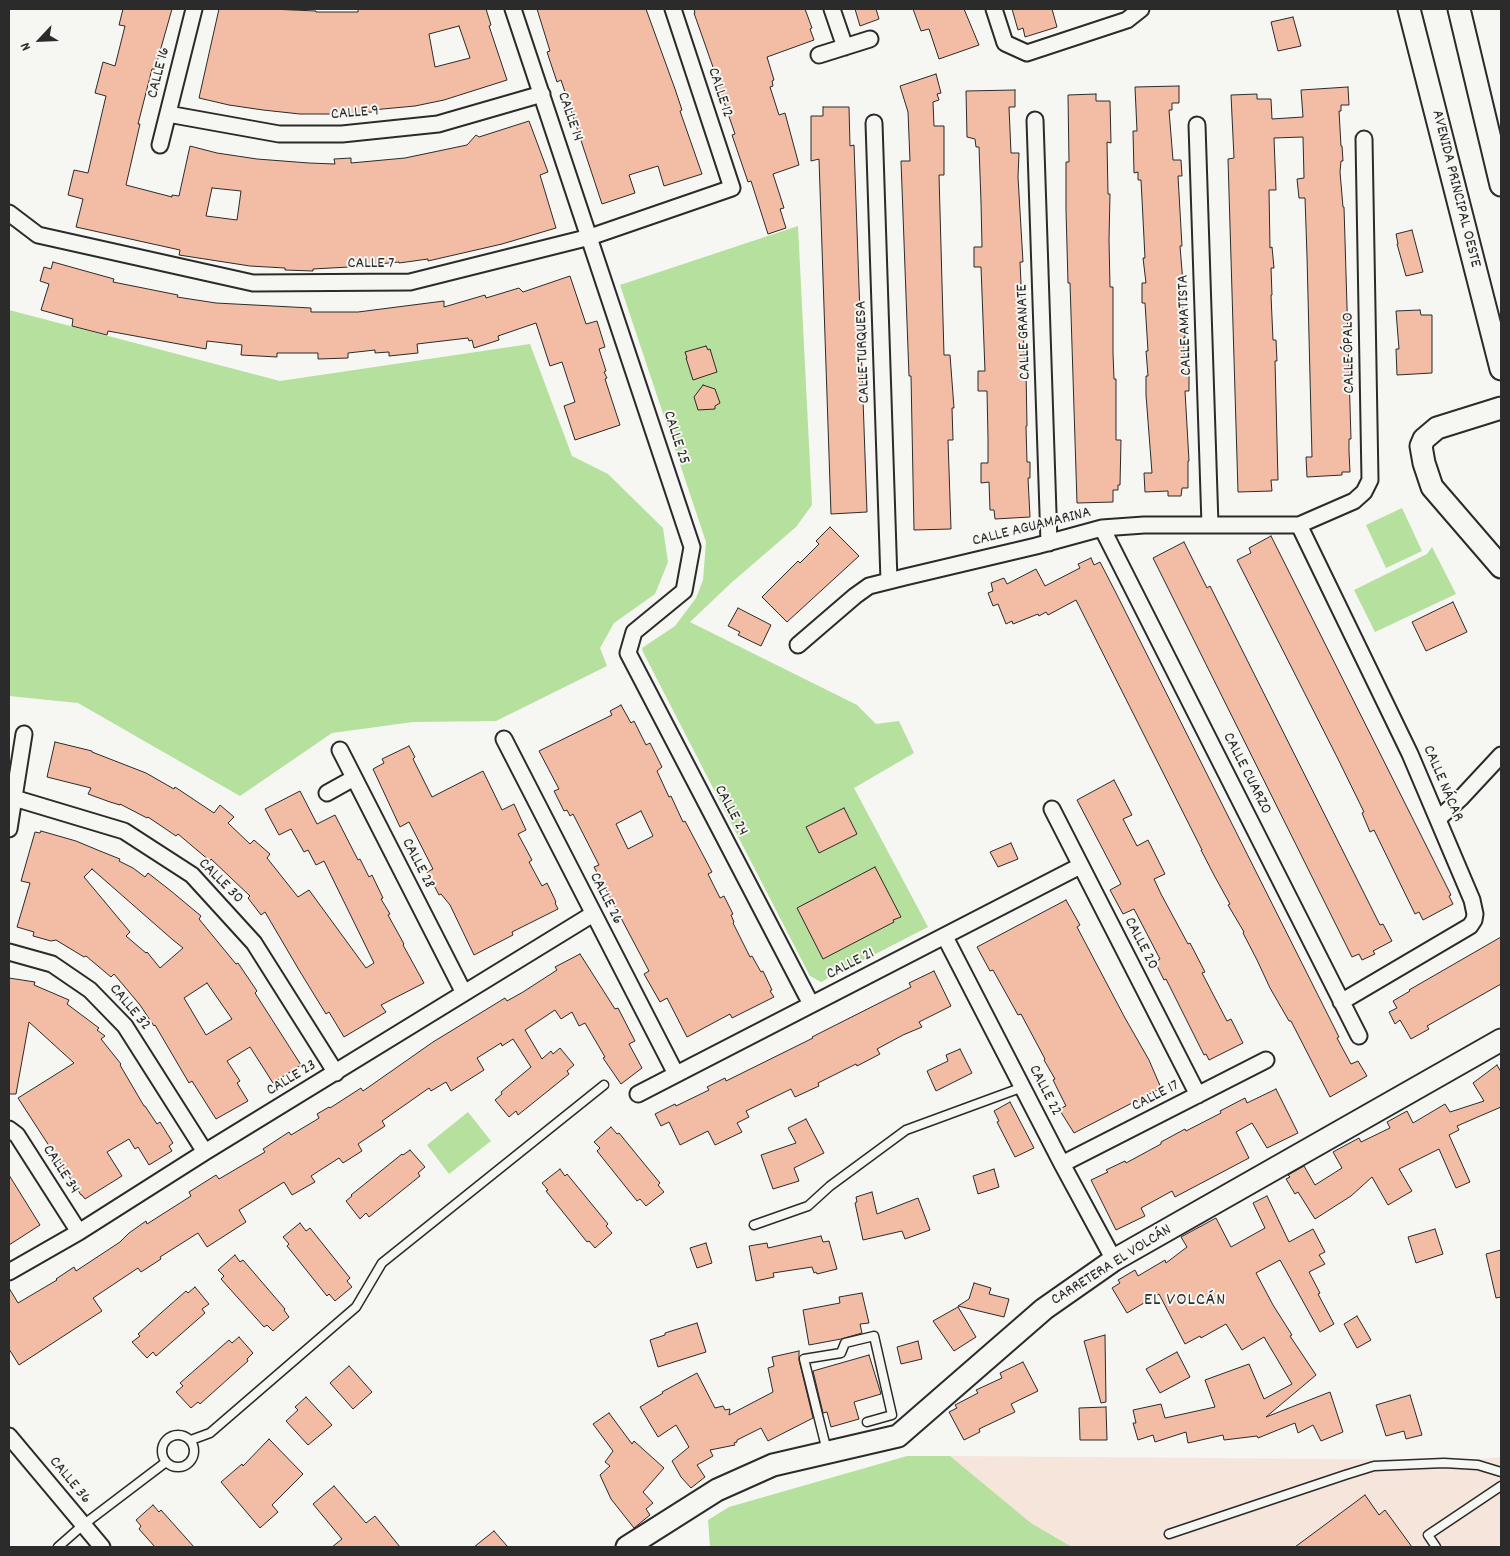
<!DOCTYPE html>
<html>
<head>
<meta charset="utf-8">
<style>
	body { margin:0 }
	#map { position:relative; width:1510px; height:1556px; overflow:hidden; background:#f6f6f2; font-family:Dekko,sans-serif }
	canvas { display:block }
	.frame { position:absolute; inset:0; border:10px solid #2b2b2b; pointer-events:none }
	.north { position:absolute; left:15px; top:15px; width:50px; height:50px; -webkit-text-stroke:4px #f6f6f2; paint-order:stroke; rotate:245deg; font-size:14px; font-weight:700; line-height:20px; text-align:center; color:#2b2b2b }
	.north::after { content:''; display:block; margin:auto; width:18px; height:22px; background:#2b2b2b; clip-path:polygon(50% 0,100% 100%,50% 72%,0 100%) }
</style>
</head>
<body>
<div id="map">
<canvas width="1510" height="1556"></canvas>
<div class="frame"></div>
<div class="north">N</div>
</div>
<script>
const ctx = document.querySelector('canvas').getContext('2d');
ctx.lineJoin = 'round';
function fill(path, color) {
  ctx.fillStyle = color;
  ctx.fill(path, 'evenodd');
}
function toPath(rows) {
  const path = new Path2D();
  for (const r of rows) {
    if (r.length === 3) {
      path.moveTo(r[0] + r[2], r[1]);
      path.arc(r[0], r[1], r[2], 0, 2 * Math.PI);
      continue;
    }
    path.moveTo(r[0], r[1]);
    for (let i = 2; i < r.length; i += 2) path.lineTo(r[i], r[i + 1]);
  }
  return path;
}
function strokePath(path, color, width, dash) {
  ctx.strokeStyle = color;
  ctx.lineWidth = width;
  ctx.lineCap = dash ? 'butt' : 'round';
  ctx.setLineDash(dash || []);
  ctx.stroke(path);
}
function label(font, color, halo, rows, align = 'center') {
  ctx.font = font + ' Dekko,sans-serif';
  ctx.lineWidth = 4;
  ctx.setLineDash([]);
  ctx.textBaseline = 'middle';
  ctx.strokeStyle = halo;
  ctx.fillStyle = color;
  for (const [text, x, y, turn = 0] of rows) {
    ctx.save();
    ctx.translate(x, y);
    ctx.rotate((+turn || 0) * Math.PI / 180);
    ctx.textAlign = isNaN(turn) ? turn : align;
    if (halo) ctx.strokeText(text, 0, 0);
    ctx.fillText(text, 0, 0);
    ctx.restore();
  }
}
const built = toPath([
	[950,1456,1470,1460,1501,1457,1501,1547,1072,1547,1031,1523]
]);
const green = toPath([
	[798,226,812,505,796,527,731,583,690,622,857,705,876,724,899,721,914,753,854,788,928,927,821,982,810,976,643,652,642,648,675,626,696,598,703,580,706,542,620,285],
	[9,310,280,381,530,344,572,456,608,474,663,528,668,562,655,594,614,623,600,648,607,666,496,721,413,722,332,733,240,796,78,703,9,696],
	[1402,508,1422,551,1386,568,1366,525],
	[1432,547,1456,594,1375,632,1354,590,1427,554],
	[468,1112,491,1141,449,1174,427,1145],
	[907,1456,950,1456,1031,1523,1072,1547,710,1547,708,1520,729,1507]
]);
const building = toPath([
	[123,9,172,9,155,69,152,69,138,124,140,124,126,185,172,197,172,195,179,196,190,146,217,153,257,159,309,163,335,164,334,159,351,158,351,163,405,158,467,145,476,135,479,137,529,121,548,172,540,175,556,228,502,244,428,261,428,259,399,263,399,262,349,267,313,269,313,271,285,270,285,268,250,266,179,255,180,250,76,227,83,199,68,195,74,170,88,173,106,96,95,93,103,62,115,66,125,26,119,25,123,9],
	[212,188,241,191,237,220,206,216,212,188],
	[219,9,270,9,316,11,316,12,358,12,358,9,486,9,491,25,489,26,507,80,444,100,415,106,372,110,372,112,343,114,300,114,263,110,229,105,199,98,219,9],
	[459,26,470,58,435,67,429,34,459,26],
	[537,9,646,9,675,89,682,110,680,111,702,174,664,186,658,166,629,175,635,193,602,204,561,80,557,82,547,52,550,51,537,9],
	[694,9,805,9,812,28,810,29,814,40,767,57,774,80,772,81,773,86,770,87,779,115,785,113,799,165,773,174,784,208,780,209,786,228,768,234,751,181,748,182,732,135,735,134,722,96,720,97,711,71,714,70,694,13,695,13,694,9],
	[855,9,876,9,879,19,860,26,855,9],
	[913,9,964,9,979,45,939,59,929,29,921,31,913,9],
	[1012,9,1052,9,1057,27,1025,37,1023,28,1018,30,1012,9],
	[1293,17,1301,46,1278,51,1271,22,1293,17],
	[936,74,941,93,937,94,939,100,933,102,934,126,944,126,944,175,939,175,944,355,950,355,954,408,952,408,953,440,948,440,951,529,914,530,911,376,909,376,901,161,910,161,908,112,900,86,936,74],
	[1179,86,1179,103,1172,103,1172,110,1169,110,1173,160,1181,160,1182,176,1178,176,1182,246,1180,246,1183,283,1185,283,1186,299,1182,299,1185,338,1183,338,1186,375,1189,375,1189,391,1185,391,1189,461,1188,461,1188,488,1182,488,1181,496,1168,496,1168,491,1145,492,1144,473,1152,473,1146,395,1146,376,1148,376,1146,351,1148,351,1145,303,1142,303,1142,283,1146,283,1143,258,1145,258,1141,180,1138,180,1138,172,1134,173,1133,131,1137,131,1135,87,1179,86],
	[1348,87,1349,105,1341,105,1341,111,1339,111,1341,146,1342,146,1343,161,1341,161,1340,172,1343,207,1344,207,1351,439,1349,439,1349,451,1350,472,1342,472,1342,475,1307,477,1306,457,1312,457,1307,256,1305,198,1299,198,1297,179,1304,178,1303,137,1274,138,1276,190,1269,190,1270,248,1272,247,1274,268,1271,268,1272,295,1271,295,1273,340,1276,340,1277,361,1275,361,1278,480,1271,480,1272,491,1238,492,1228,159,1234,158,1231,95,1257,94,1257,99,1271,99,1272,119,1303,117,1301,90,1348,87],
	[1015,90,1015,107,1009,107,1011,153,1019,153,1018,177,1023,262,1020,262,1025,370,1026,370,1027,426,1026,426,1027,462,1030,462,1030,478,1028,478,1030,517,995,519,994,510,990,510,989,482,981,483,981,463,988,463,988,438,987,391,978,391,978,371,985,371,981,267,974,267,974,247,982,247,981,202,979,147,976,147,975,139,967,137,966,91,1015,90],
	[1096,94,1096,101,1110,101,1111,143,1107,142,1108,194,1110,194,1109,240,1110,287,1113,287,1113,353,1114,379,1116,379,1116,440,1121,440,1120,485,1118,485,1118,490,1113,490,1113,502,1077,503,1070,283,1068,283,1066,210,1066,162,1069,162,1068,95,1096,94],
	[823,107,849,107,850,146,854,145,867,512,831,514,819,159,811,161,811,116,823,116,823,107],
	[1412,230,1423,272,1406,276,1397,244,1398,244,1396,234,1412,230],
	[53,262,114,279,113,282,178,295,177,297,216,303,311,308,311,312,358,312,444,301,444,307,485,295,486,298,519,288,523,292,570,276,586,324,597,321,605,347,599,349,606,371,604,372,607,378,605,379,620,425,575,440,564,406,575,402,562,362,550,366,536,323,498,336,499,340,474,348,472,340,469,341,468,338,417,344,418,353,389,356,389,352,375,353,375,350,348,353,348,358,318,359,318,353,277,353,277,357,241,355,242,345,207,341,206,349,108,331,107,335,72,326,73,319,41,310,49,284,40,281,44,267,51,269,53,262],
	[1420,310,1421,315,1432,315,1432,373,1397,375,1396,349,1399,349,1396,311,1420,310],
	[706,346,708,350,710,349,717,372,693,380,686,358,687,358,685,352,706,346],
	[703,385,715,389,720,403,715,406,715,409,698,410,694,397,703,385],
	[830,527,859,556,787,622,762,597,798,561,800,563,819,544,816,541,830,527],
	[1271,536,1451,895,1449,896,1453,904,1423,920,1419,912,1415,914,1374,830,1370,832,1362,813,1364,812,1338,759,1237,560,1251,553,1249,548,1271,536],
	[1184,542,1207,588,1210,586,1380,925,1383,924,1392,941,1373,951,1375,954,1362,960,1359,954,1352,957,1153,558,1184,542],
	[1091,558,1094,565,1100,562,1116,593,1339,1037,1337,1038,1351,1064,1358,1061,1367,1076,1330,1097,1291,1021,1289,1021,1270,988,1257,960,1243,933,1244,932,1228,905,1230,904,1215,877,1201,850,1202,850,1076,600,1048,615,1046,612,1039,616,1038,614,1013,624,1012,621,1006,624,998,604,993,606,988,593,993,591,991,583,1004,578,1007,584,1036,569,1045,586,1080,568,1078,564,1091,558],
	[1453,602,1467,632,1426,651,1412,622,1453,602],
	[738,608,771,625,761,646,738,635,740,632,728,626,738,608],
	[621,705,631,723,634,721,646,745,650,743,662,767,657,771,669,797,671,796,683,822,685,821,712,872,708,874,720,898,724,896,733,914,731,915,734,922,733,923,750,957,752,956,761,972,763,971,772,990,770,991,774,997,732,1018,730,1014,687,1037,667,998,660,1002,644,974,649,971,594,867,599,865,573,814,570,816,567,810,564,811,554,791,559,789,539,751,612,715,610,711,621,705],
	[641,811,653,836,628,849,616,824,641,811],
	[55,742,92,751,92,752,146,773,174,789,175,787,214,813,220,805,234,817,228,823,250,844,254,840,270,854,267,858,298,897,309,890,366,968,374,963,324,861,316,865,308,850,304,852,291,829,279,835,265,809,300,791,317,824,335,815,358,860,360,859,369,877,372,875,383,898,381,899,390,914,388,915,404,944,403,945,424,983,381,1005,386,1012,344,1037,329,1012,326,1014,299,970,265,912,261,915,248,898,250,896,211,859,210,861,178,834,176,836,148,817,147,818,120,804,120,805,110,802,88,794,91,788,47,777,55,742],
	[409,746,415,757,413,759,432,797,483,771,502,810,514,804,526,830,518,834,532,860,529,862,542,886,547,883,556,902,555,903,558,909,512,932,513,935,474,955,450,905,441,894,439,895,427,872,433,869,409,822,400,827,373,769,384,763,382,759,409,746],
	[1114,780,1132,815,1123,819,1137,846,1148,840,1165,874,1154,879,1161,894,1188,944,1190,943,1205,972,1202,973,1227,1021,1231,1019,1243,1043,1209,1060,1206,1054,1204,1055,1166,979,1164,980,1155,962,1160,959,1134,909,1123,914,1110,890,1121,884,1077,800,1114,780],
	[844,808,857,834,819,853,806,827,844,808],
	[41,831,76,841,100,851,120,859,119,861,133,868,145,877,148,873,171,891,201,916,199,919,236,964,238,963,257,991,255,993,301,1065,273,1083,250,1047,227,1061,240,1081,237,1083,248,1101,216,1119,192,1081,189,1083,155,1025,154,1026,140,1005,114,974,111,977,86,956,84,957,56,940,51,941,33,936,34,932,17,927,30,883,21,881,35,832,40,833,41,831],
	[92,869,173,940,183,948,160,968,147,952,146,953,126,936,130,932,84,877,92,869],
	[207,983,232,1019,206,1035,184,998,207,983],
	[1011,843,1018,859,998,867,990,852,1011,843],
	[875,867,901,917,893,920,894,922,823,959,797,908,875,867],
	[1066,900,1080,925,1077,927,1125,1018,1149,1060,1161,1088,1074,1133,1059,1109,1066,1106,1053,1080,1055,1079,1044,1060,1045,1059,1021,1014,1018,1015,993,970,990,971,977,947,1066,900],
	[1501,937,1501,984,1427,1026,1429,1029,1411,1039,1400,1020,1395,1024,1389,1012,1397,1008,1393,1001,1410,991,1409,990,1501,937],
	[580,954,615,1009,618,1008,635,1041,629,1044,642,1068,621,1084,603,1058,605,1057,585,1023,579,1026,572,1012,561,1019,555,1010,525,1030,542,1059,551,1051,553,1054,560,1048,574,1065,567,1071,569,1074,518,1115,516,1111,509,1117,495,1100,502,1094,501,1092,531,1067,513,1039,502,1046,501,1043,477,1058,484,1070,451,1091,446,1082,431,1091,429,1088,382,1121,385,1126,358,1144,362,1151,343,1163,339,1158,311,1176,315,1182,292,1195,284,1182,239,1210,246,1222,207,1247,198,1233,160,1257,161,1259,141,1272,138,1268,93,1298,102,1311,19,1365,9,1349,9,1288,18,1303,57,1280,56,1279,74,1267,76,1271,120,1242,129,1233,146,1221,147,1224,191,1196,189,1192,216,1175,219,1179,265,1152,263,1149,289,1132,291,1135,316,1120,319,1118,317,1114,329,1107,330,1108,361,1088,363,1091,433,1042,505,998,507,1001,523,992,557,970,555,967,580,954],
	[934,971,951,1006,919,1022,922,1027,903,1035,877,1049,880,1054,857,1066,856,1064,818,1083,819,1086,795,1097,791,1089,746,1111,749,1117,737,1123,742,1132,715,1145,708,1131,680,1145,669,1122,661,1126,655,1114,675,1104,676,1106,709,1090,707,1087,725,1078,726,1081,813,1038,812,1037,911,987,909,983,934,971],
	[9,978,35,982,34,985,69,1000,67,1004,99,1028,97,1030,105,1036,101,1039,121,1064,120,1065,144,1106,145,1106,157,1124,160,1122,173,1143,169,1146,172,1151,149,1165,138,1147,135,1149,129,1139,107,1152,122,1176,85,1199,82,1195,81,1195,18,1098,74,1063,29,1022,16,1094,9,1094,9,978],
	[960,1049,972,1073,936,1091,927,1071,948,1061,946,1055,960,1049],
	[1497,1065,1501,1072,1501,1107,1457,1126,1459,1130,1449,1135,1470,1182,1456,1188,1439,1149,1399,1169,1412,1191,1388,1205,1372,1177,1351,1196,1315,1219,1298,1192,1295,1194,1286,1179,1290,1177,1288,1175,1304,1166,1315,1185,1342,1168,1333,1152,1359,1138,1361,1142,1390,1128,1387,1122,1407,1111,1413,1123,1445,1104,1450,1112,1484,1101,1473,1083,1497,1065],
	[1276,1089,1298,1133,1267,1148,1252,1123,1236,1132,1249,1158,1175,1197,1172,1191,1141,1208,1145,1216,1116,1230,1091,1180,1108,1172,1106,1170,1125,1161,1126,1163,1161,1144,1161,1142,1185,1129,1186,1131,1221,1113,1220,1111,1245,1098,1247,1103,1276,1089],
	[1010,1102,1034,1148,1015,1157,997,1122,999,1121,994,1111,1010,1102],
	[806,1119,824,1153,794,1168,799,1181,773,1189,761,1155,796,1143,788,1128,806,1119],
	[611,1127,617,1134,619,1133,660,1183,658,1185,664,1192,646,1206,640,1199,637,1201,597,1151,600,1148,594,1142,611,1127],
	[410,1150,425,1167,418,1173,420,1176,369,1217,366,1213,360,1219,346,1201,352,1196,351,1195,402,1154,403,1155,410,1150],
	[560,1169,565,1176,567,1174,608,1224,606,1226,612,1233,595,1248,589,1241,587,1242,546,1191,548,1190,542,1183,560,1169],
	[994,1169,999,1187,978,1194,973,1176,994,1169],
	[9,1175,40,1225,9,1245,9,1175],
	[872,1192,877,1214,918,1198,930,1230,905,1239,902,1231,863,1240,855,1203,857,1202,856,1197,872,1192],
	[1267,1196,1289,1242,1313,1229,1325,1252,1319,1255,1325,1264,1309,1272,1320,1293,1318,1294,1334,1324,1320,1332,1280,1260,1256,1273,1273,1305,1292,1335,1290,1336,1316,1375,1266,1417,1330,1392,1343,1432,1321,1441,1313,1425,1298,1433,1295,1423,1258,1438,1257,1436,1224,1440,1223,1435,1188,1443,1186,1432,1155,1442,1153,1435,1138,1440,1133,1423,1136,1423,1133,1410,1161,1404,1165,1418,1215,1407,1205,1380,1249,1364,1264,1399,1292,1384,1264,1337,1242,1350,1226,1324,1201,1338,1200,1336,1185,1344,1159,1294,1127,1313,1112,1288,1120,1283,1118,1280,1135,1270,1138,1276,1165,1260,1166,1263,1187,1247,1181,1237,1216,1218,1231,1247,1265,1228,1253,1203,1267,1196],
	[300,1223,306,1231,310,1228,350,1278,347,1281,352,1287,335,1301,329,1294,327,1296,287,1246,289,1244,283,1237,300,1223],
	[1435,1229,1443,1254,1416,1263,1408,1237,1435,1229],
	[821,1236,823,1242,829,1241,837,1269,817,1274,816,1272,814,1273,812,1267,773,1273,774,1277,756,1281,749,1246,767,1243,768,1248,821,1236],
	[706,1243,712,1263,697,1268,690,1248,706,1243],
	[1501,1250,1501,1297,1496,1298,1486,1254,1501,1250],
	[235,1255,240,1262,243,1260,285,1309,284,1310,289,1317,273,1331,267,1325,264,1327,221,1279,224,1276,218,1270,235,1255],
	[974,1283,991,1288,989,1294,1009,1299,1004,1317,958,1306,969,1299,974,1283],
	[195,1287,209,1304,202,1309,205,1313,156,1356,153,1352,147,1358,132,1342,140,1336,138,1334,161,1313,186,1291,188,1293,195,1287],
	[862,1293,869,1323,860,1324,862,1333,841,1339,809,1345,803,1310,840,1303,839,1297,862,1293],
	[958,1307,976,1337,954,1351,933,1321,958,1307],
	[1357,1316,1371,1340,1357,1348,1344,1324,1357,1316],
	[697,1323,706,1352,658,1367,650,1340,665,1335,665,1333,697,1323],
	[1105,1335,1106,1402,1101,1403,1084,1341,1105,1335],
	[239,1337,253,1353,247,1359,248,1361,200,1404,198,1402,191,1408,176,1392,183,1386,180,1383,229,1340,232,1343,239,1337],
	[918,1341,922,1359,901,1364,897,1347,918,1341],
	[799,1351,799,1360,813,1418,768,1441,761,1428,737,1440,737,1442,734,1443,735,1445,710,1450,713,1456,697,1465,705,1477,691,1488,681,1477,672,1461,689,1447,676,1425,658,1437,640,1407,663,1393,662,1392,697,1373,715,1408,723,1406,725,1410,730,1409,729,1415,773,1392,768,1368,774,1366,772,1357,799,1351],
	[1177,1352,1190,1377,1160,1393,1146,1369,1177,1352],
	[869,1355,881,1394,854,1402,859,1419,831,1427,827,1412,823,1413,813,1371,869,1355],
	[1023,1362,1038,1391,1011,1404,1015,1412,979,1429,980,1432,964,1440,949,1412,957,1408,955,1405,978,1393,976,1390,1002,1378,1000,1373,1023,1362],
	[349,1366,372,1392,353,1409,330,1383,349,1366],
	[1410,1395,1422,1435,1406,1439,1404,1431,1386,1436,1376,1405,1410,1395],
	[306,1397,332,1425,308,1445,286,1421,298,1410,295,1407,306,1397],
	[1106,1407,1107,1440,1080,1440,1079,1408,1106,1407],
	[609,1413,632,1444,634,1441,664,1468,643,1492,653,1503,646,1509,650,1515,634,1528,611,1499,600,1475,610,1466,605,1462,613,1451,593,1424,609,1413],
	[269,1439,303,1474,272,1505,278,1512,260,1528,221,1482,242,1464,243,1466,269,1439],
	[334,1486,366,1523,375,1516,400,1547,332,1547,342,1539,313,1504,334,1486],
	[1365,1495,1379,1515,1385,1510,1412,1547,1295,1547,1365,1495],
	[153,1505,159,1512,161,1510,194,1547,155,1547,139,1529,141,1526,136,1520,153,1505],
	[494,1531,508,1547,474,1547,494,1531]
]);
const lane = toPath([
	[754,1225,808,1206,830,1186,906,1130,1023,1087],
	[178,1451,16],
	[191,1440,210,1433,356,1307,382,1263,604,1085],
	[827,1451,804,1359,841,1353,845,1343,874,1336,892,1415,867,1422],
	[1169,1534,1345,1475,1374,1466,1444,1463,1478,1465,1501,1472],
	[58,1547,83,1525,166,1462],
	[1436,1547,1428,1535,1501,1486]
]);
const street = toPath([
	[513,9,692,547,684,591,634,632,628,653,811,1004],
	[832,9,845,47],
	[994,9,1005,43,1027,53,1127,20,1141,9],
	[819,55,870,39],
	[168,114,279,134,342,134,438,124,542,94],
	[1035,120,1049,543],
	[874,123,889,581],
	[1197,125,1210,525],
	[160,145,194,9],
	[9,213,38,235,253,283,410,282,590,237,732,188,673,9],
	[1299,525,1410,754,1472,900,1475,914,1474,920,1470,926,1341,1002],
	[1102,528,1359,1036],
	[798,645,855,596,869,586,905,577,1036,546,1102,528,1144,525,1299,525,1354,501,1364,492,1370,480,1364,139],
	[504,739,676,1074],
	[340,750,464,993],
	[327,793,354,778],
	[14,798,124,831,192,875,254,943,336,1073],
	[1052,809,1198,1095],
	[1438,819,1461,798,1501,755],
	[9,829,24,734],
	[945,937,1062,1164,1114,1260],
	[9,952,52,964,90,990,125,1026,205,1152],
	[638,1094,1080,866],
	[9,1129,17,1135,79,1232],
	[1062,1164,1266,1060],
	[9,1272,79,1232,205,1152,593,914],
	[9,1436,102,1547]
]);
const secondary = toPath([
	[1409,9,1501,369],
	[1459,9,1501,185],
	[1501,408,1437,428,1424,439,1421,446,1424,463,1432,487,1501,567],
	[627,1547,717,1490,773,1465,898,1436,1044,1309,1114,1260,1501,1040]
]);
const streetNames = [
	["CALLE 16",160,73,-76],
	["CALLE 12",719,93,72],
	["CALLE 9",355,114,-5],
	["CALLE 14",569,117,71],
	["AVENIDA PRINCIPAL OESTE",1455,189,76],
	["CALLE 7",371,265],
	["CALLE AMATISTA",1186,325,-92],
	["CALLE GRANATE",1025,332,-92],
	["CALLE TURQUESA",864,352,-92],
	["CALLE ÓPALO",1350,353,-91],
	["CALLE 25",675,438,72],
	["CALLE AGUAMARINA",1032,528,-14],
	["CALLE CUARZO",1246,774,63],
	["CALLE NÁCAR",1442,784,67],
	["CALLE 24",730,811,62],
	["CALLE 28",417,864,63],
	["CALLE 30",220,882,45],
	["CALLE 26",605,899,63],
	["CALLE 20",1140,944,63],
	["CALLE 21",851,965,-27],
	["CALLE 32",129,1008,50],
	["CALLE 23",292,1079,-31],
	["CALLE 22",1044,1091,63],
	["CALLE 17",1156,1097,-27],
	["CALLE 34",60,1170,57],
	["CARRETERA EL VOLCÁN",1112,1266,-32],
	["CALLE 36",69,1481,50]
];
const neighbourhoodNames = [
	["EL VOLCÁN",1185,1302]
];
fill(built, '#f5e5db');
fill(green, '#b6e09d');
fill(building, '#f2bca5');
strokePath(building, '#2b2b2b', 1);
strokePath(lane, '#2b2b2b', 11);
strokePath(street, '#2b2b2b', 19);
strokePath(secondary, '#2b2b2b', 25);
strokePath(lane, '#f6f6f2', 8);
strokePath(street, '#f6f6f2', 15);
strokePath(secondary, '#f6f6f2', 21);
label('16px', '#2b2b2b', '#f6f6f2', streetNames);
ctx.letterSpacing = '1px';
label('18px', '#2b2b2b', '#f6f6f2', neighbourhoodNames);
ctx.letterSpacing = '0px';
</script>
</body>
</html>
